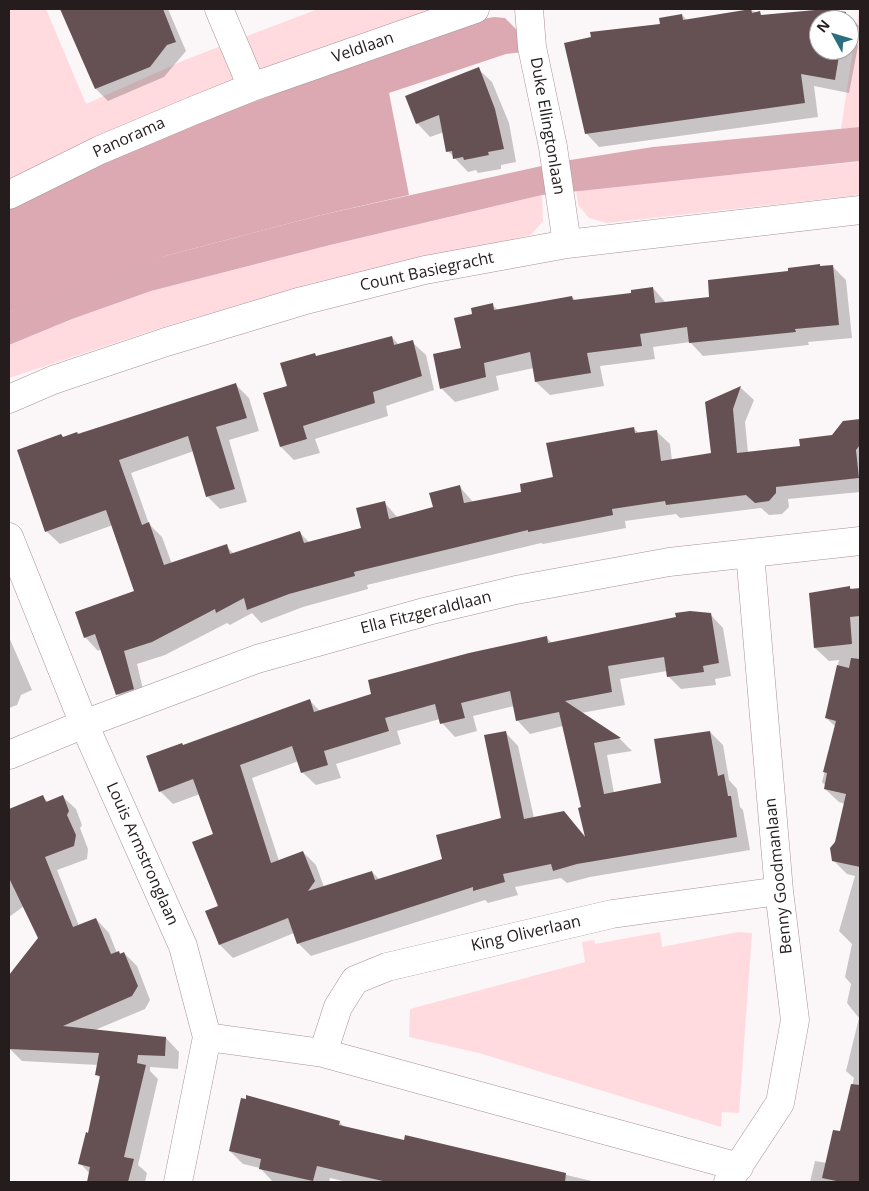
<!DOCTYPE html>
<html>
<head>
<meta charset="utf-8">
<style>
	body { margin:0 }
	#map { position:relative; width:869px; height:1191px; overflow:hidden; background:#fbf6f7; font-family:"Open Sans",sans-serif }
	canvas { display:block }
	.frame { position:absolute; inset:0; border:10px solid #241c1d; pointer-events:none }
	.north { position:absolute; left:809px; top:10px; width:50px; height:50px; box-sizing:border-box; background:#fff; border:1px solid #a7a4a5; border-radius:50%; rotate:309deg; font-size:14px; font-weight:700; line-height:20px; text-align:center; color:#241c1d }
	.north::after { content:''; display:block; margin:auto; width:18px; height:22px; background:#2a6e7f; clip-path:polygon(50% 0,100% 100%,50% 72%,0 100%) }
</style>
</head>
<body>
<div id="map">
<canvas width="869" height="1191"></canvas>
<div class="frame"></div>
<div class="north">N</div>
</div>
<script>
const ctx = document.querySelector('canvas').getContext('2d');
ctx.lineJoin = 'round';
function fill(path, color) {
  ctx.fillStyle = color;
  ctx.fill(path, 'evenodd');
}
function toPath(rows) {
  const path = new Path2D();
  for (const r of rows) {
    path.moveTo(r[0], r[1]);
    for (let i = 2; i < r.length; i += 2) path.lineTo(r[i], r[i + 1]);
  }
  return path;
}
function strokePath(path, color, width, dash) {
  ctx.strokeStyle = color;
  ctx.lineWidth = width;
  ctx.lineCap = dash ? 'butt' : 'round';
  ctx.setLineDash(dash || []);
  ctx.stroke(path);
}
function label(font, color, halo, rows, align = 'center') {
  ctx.font = font + ' "Open Sans",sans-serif';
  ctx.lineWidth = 5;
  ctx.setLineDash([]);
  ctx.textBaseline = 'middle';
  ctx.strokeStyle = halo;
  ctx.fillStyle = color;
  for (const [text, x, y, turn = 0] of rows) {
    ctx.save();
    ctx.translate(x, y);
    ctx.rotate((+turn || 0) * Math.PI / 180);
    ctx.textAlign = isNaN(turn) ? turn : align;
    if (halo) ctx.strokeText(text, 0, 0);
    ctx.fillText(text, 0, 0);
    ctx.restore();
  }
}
const green = toPath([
	[9,9,46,9,86,104,187,59,318,9,442,9,9,183],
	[859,9,860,194,852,196,607,223,589,218,578,205,576,190,858,162,857,128,841,129],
	[542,195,543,221,531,235,313,283,160,328,9,378,9,345,72,319,151,291,330,245],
	[660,932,662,947,738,932,752,933,739,1113,722,1112,721,1127,479,1053,409,1037,410,1009,585,962,582,942,594,940,595,944]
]);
const forest = toPath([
	[494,17,505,18,520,33,523,52,506,54,389,93,409,195,321,215,169,255,9,312,9,209,148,142,365,60,477,20]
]);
const water = toPath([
	[860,127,860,161,542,195,330,245,151,291,72,319,9,345,9,312,62,289,169,255,321,215,564,161,653,147]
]);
const shadow = toPath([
	[62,9,168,9,186,51,164,77,108,101,96,89],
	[751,10,764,16,845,13,859,26,856,42,858,46,849,93,814,86,818,117,599,147,586,133,661,25,682,15,687,20],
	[819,20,849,20,849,50,819,50],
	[478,69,492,82,509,123,516,162,501,165,501,169,478,173,476,170,468,172,448,151,444,132,430,137,417,123],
	[832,266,846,280,852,338,808,342,809,345,703,356,690,342,653,347,655,359,600,366,604,386,550,395,536,382,534,368,496,376,499,390,455,402,442,389,434,355,463,349,473,315,492,305,498,310,572,297,576,301,632,294,653,288,666,303,711,298],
	[392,337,399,345,412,342,426,355,434,390,386,406,388,416,315,439,320,453,294,460,281,447,265,394,288,387,314,354,317,357],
	[236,385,249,398,259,431,229,440,247,502,220,509,207,496,194,451,131,473,149,524,162,537,172,564,226,546,234,554,300,533,310,543,363,529,384,502,398,518,434,508,460,487,473,502,522,493,554,478,633,428,639,433,656,431,670,444,672,461,713,454,706,402,741,388,754,400,745,422,748,453,802,447,832,436,844,422,860,421,860,492,788,499,789,507,782,514,769,515,761,508,680,518,676,514,625,521,626,528,543,544,541,543,367,585,368,589,303,607,261,623,252,613,230,625,227,623,165,655,137,664,146,702,131,708,118,694,101,649,98,651,85,637,136,592,113,525,60,544,46,531,64,438],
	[849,587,853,590,860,590,860,1182,810,1182,815,1161,827,1163,841,1133,854,1078,846,1071,859,1018,847,1003,851,984,845,977,852,944,839,931,855,876,847,874,833,860,845,804,839,802,825,789,826,786,822,782,836,727,826,718,839,660,829,661,815,648],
	[710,614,723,628,731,676,715,679,716,685,681,689,668,676,667,671,620,679,625,705,581,713,620,739,632,751,607,755,614,793,662,784,710,732,723,745,729,780,737,789,740,807,743,810,750,850,590,877,567,883,561,878,515,887,518,895,488,903,485,900,311,956,298,943,294,933,233,958,220,945,214,835,200,794,173,804,160,791,184,746,310,701,320,711,547,638,552,643,601,634,600,632],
	[514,706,517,720,530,734,563,726,583,808,586,837,564,812,534,818,518,746,505,732,502,819,443,860,380,880,372,872,324,887,316,865,303,852,279,861,252,778,299,761,302,772,316,785,341,778,336,764,401,744,397,731,440,719,442,723,455,737,477,731,473,716],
	[9,637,32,690,21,695,17,705,9,708],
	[62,796,76,809,82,825,80,828,88,849,87,859,57,870,79,926,96,919,109,933,117,953,124,953,137,966,150,1000,145,1009,95,1030,166,1038,179,1052,178,1069,150,1067,150,1071,158,1079,138,1165,147,1173,145,1182,88,1182,90,1174,80,1163,89,1134,101,1079,96,1074,98,1065,22,1061,9,1048,12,1040,9,1037,9,977,39,938,24,906,9,917,9,818,24,812,43,797,48,802],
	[247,1097,339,1122,346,1128,405,1142,406,1137,596,1182,347,1182,330,1178,329,1182,273,1182,260,1168,243,1164,230,1151]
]);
const building = toPath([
	[60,9,163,9,176,42,167,45,150,67,95,89],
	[751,9,752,13,760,11,761,15,826,9,846,12,844,20,819,20,819,50,840,50,835,80,801,74,805,103,585,134,564,43,591,37,590,32,660,24,659,18,682,14,683,20],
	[479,67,495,109,504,149,488,152,489,155,464,160,463,157,453,159,452,151,446,152,439,115,416,124,405,96],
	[820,264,820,266,833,265,839,325,795,329,796,332,689,343,687,327,640,334,642,346,587,353,591,373,535,382,530,352,484,363,486,377,440,389,433,354,461,348,454,318,472,314,471,308,493,303,494,310,572,296,573,300,631,293,631,290,653,287,655,303,709,297,708,280,788,271,788,268],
	[392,336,394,345,413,340,422,376,373,392,375,403,303,426,307,439,280,447,263,393,287,386,280,363,315,353,316,356],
	[236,383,247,418,216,427,235,489,206,497,188,436,119,460,142,525,149,522,164,565,227,544,230,554,300,531,304,543,361,528,356,508,385,501,389,519,433,507,429,493,460,485,464,503,521,492,520,484,553,477,546,443,634,427,635,433,657,430,661,461,711,453,705,402,741,386,733,409,737,453,800,446,799,439,832,435,843,421,860,419,860,445,856,450,859,478,776,487,776,493,769,501,755,503,746,495,666,505,665,501,612,509,613,515,528,532,528,530,354,572,355,576,289,594,247,610,244,598,216,613,215,609,152,642,124,651,134,689,116,695,95,634,84,638,75,612,134,591,106,510,45,532,17,450,61,434,63,437,77,432,78,434],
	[850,586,850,589,860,588,860,616,850,617,852,644,814,648,809,593],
	[690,611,711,613,719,663,703,666,704,672,667,677,664,657,608,666,612,692,565,701,621,738,594,743,604,794,661,783,654,739,710,731,718,776,724,774,728,796,731,796,737,837,577,864,553,871,551,864,503,874,505,882,473,891,473,887,297,944,288,918,219,945,205,911,218,906,192,842,213,834,193,779,159,792,146,756,182,743,183,745,310,699,314,712,371,694,368,680,469,653,547,636,548,643,676,617,675,613],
	[510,691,516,721,559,712,581,807,578,808,585,837,564,811,524,819,506,731,484,735,501,818,436,835,442,859,375,880,372,871,308,891,315,881,303,851,271,863,240,765,292,746,301,773,328,765,324,751,389,731,385,718,435,704,440,724,465,718,461,703],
	[851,658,860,659,860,867,832,861,830,848,835,842,846,794,824,789,827,773,823,772,836,721,825,718,837,665,849,668],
	[43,795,46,802,63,795,69,811,67,815,76,835,74,846,45,857,73,927,96,918,111,954,119,951,120,954,124,952,138,986,132,996,63,1026,166,1037,165,1056,138,1055,137,1063,146,1065,124,1157,134,1159,128,1182,87,1182,90,1167,78,1164,86,1132,88,1133,100,1076,95,1075,99,1053,9,1049,9,975,38,938,9,878,9,809],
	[851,1084,860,1085,860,1182,841,1182,822,1178,833,1130,840,1131],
	[246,1095,340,1121,339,1125,404,1140,405,1135,566,1173,565,1182,387,1182,317,1166,313,1181,259,1169,261,1159,229,1151,241,1098,246,1099]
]);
const minor = toPath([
	[219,9,252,87],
	[529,9,532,47,553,147,567,244],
	[9,195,100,150,190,112,252,87,475,9],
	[9,399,53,380,166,342,302,301,425,270,567,244,860,210],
	[9,537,84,724,183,946,207,1037,178,1182],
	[9,755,84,724,257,659,428,611,516,590,669,562,860,541],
	[207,1037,323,1053,739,1167],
	[323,1053,338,1007,355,980,387,967,612,914,779,891],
	[728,1182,780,1103,795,1020,779,891,750,553]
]);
const streetNames = [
	["Veldlaan",363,48,-19],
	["Duke Ellingtonlaan",547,126,80],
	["Panorama",129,138,-24],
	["Count Basiegracht",427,272,-12],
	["Ella Fitzgeraldlaan",426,613,-14],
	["Louis Armstronglaan",142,854,66],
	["Benny Goodmanlaan",779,876,-96],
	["King Oliverlaan",526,934,-13]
];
fill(green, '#ffdbe0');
fill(forest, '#dca9b2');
fill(water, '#dba9b1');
fill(shadow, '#0003');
fill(building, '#655154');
strokePath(minor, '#a89195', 29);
strokePath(minor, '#fff', 28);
label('16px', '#241c1d', '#fff', streetNames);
</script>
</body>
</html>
